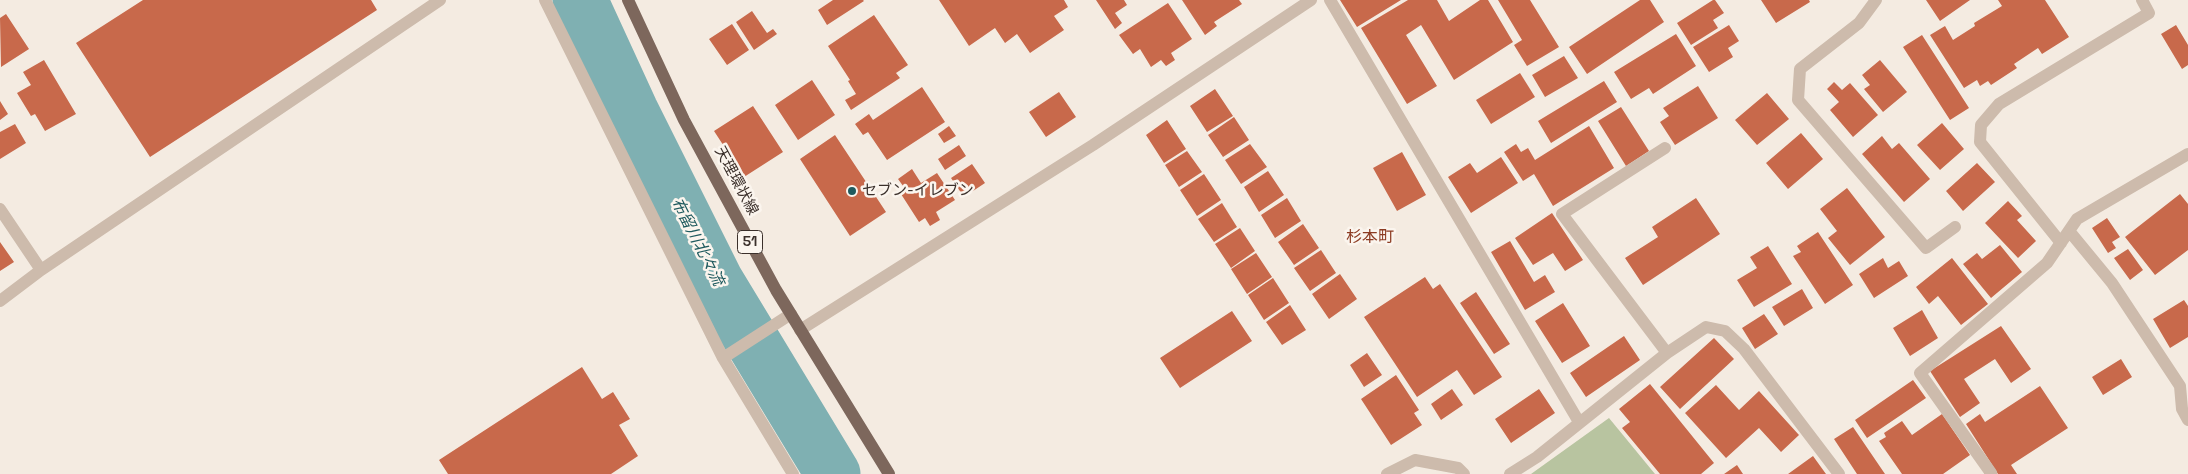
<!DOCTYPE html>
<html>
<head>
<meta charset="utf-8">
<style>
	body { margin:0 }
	canvas { display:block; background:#f4ebe1 }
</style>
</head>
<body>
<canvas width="2188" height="474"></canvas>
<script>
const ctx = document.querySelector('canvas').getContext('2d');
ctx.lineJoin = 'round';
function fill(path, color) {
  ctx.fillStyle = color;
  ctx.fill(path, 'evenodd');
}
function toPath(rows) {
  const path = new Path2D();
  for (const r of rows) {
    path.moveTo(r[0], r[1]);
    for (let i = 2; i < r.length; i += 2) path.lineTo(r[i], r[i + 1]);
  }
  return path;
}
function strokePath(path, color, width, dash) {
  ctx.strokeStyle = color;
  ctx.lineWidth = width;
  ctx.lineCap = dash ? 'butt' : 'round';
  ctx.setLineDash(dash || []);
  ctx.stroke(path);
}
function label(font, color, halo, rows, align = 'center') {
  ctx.font = font + ' "Space Grotesk","Noto Sans JP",sans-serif';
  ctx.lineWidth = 5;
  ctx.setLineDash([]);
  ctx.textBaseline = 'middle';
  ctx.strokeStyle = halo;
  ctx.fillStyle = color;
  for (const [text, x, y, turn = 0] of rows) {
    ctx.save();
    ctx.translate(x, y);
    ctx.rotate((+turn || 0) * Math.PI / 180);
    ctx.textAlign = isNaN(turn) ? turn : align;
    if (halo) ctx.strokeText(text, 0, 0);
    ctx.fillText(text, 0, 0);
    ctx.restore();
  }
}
const green = toPath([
	[1609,418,1655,474,1531,474]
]);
const river = toPath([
	[580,0,631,111,716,281,833,474]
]);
const building = toPath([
	[143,0,371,0,377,10,150,157,76,43],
	[833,0,863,0,864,1,827,25,818,10],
	[939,0,1064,0,1068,7,1054,16,1064,30,1030,53,1017,34,1005,43,995,28,969,46],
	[1096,0,1124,0,1127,5,1115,13,1122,23,1115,29],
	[1182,0,1239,0,1242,4,1214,22,1217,26,1205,35],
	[1340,0,1401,0,1357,27],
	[1408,0,1437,0,1449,21,1480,0,1488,0,1513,42,1454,80,1421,25,1406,35,1437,86,1407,104,1361,28],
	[1498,0,1530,0,1559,47,1527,66,1514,45,1522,40],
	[1640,0,1650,0,1664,22,1587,74,1569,47],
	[1713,0,1715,0,1724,13,1713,20,1718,28,1691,45,1677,23],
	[1761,0,1809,0,1810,2,1776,23],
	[1926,0,1970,0,1940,21],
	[1998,0,2045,0,2069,37,2042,54,2038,48,2014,64,2017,68,1991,85,1988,81,1980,86,1977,80,1964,88,1930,35,1945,26,1953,40,1975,26,1974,23,2002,6],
	[1168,3,1192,39,1171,53,1175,60,1166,66,1161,60,1151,67,1140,49,1133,54,1119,35],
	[752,11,767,33,773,29,777,34,754,50,736,22],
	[6,14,29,49,1,67,0,18],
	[874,15,908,65,896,73,900,78,851,110,845,100,856,94,848,81,850,80,828,46],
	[732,24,749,50,727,65,709,39],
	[1729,25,1739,41,1728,48,1733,57,1709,72,1693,47],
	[2176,25,2188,45,2188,65,2182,69,2161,34],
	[1676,34,1696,66,1653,94,1649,88,1631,99,1614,72],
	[1922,35,1969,108,1950,120,1903,47],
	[1564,56,1578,78,1545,97,1532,75],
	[44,60,76,114,45,131,35,114,31,116,17,93,31,85,23,72],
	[1880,60,1907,92,1883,112,1864,89,1870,85,1862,75],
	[1520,73,1535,97,1491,124,1476,100],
	[812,80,835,115,798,140,775,105],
	[1604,81,1617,102,1551,143,1538,121],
	[1834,82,1842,90,1850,83,1878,115,1853,137,1830,110,1839,102,1827,89],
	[1698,86,1718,118,1675,145,1660,122,1669,116,1663,108],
	[922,87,945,122,887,160,868,132,863,135,855,124,869,114,873,120],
	[1215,89,1233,116,1207,132,1190,106],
	[1059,92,1076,117,1046,137,1029,112],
	[1767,93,1789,119,1757,145,1735,120],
	[0,101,8,114,0,120],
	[753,106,783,152,744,177,714,131],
	[1621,107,1649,151,1626,166,1598,121],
	[1234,117,1249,140,1223,157,1208,135],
	[1167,120,1186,149,1164,163,1146,135],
	[1942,123,1964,149,1940,170,1917,145],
	[15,124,26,143,0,159,0,132],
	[949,126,956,136,944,143,938,134],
	[1589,126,1614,168,1553,206,1534,174,1523,181,1504,152,1516,144,1521,152,1528,148,1535,160],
	[1801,133,1823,159,1788,189,1766,163],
	[835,135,886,212,850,236,800,159],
	[1882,136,1892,149,1899,143,1930,179,1904,202,1862,154],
	[1250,144,1267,167,1241,184,1225,160],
	[959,145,966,156,945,170,938,159],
	[1187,151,1202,172,1179,187,1165,165],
	[1402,152,1426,195,1397,211,1373,168],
	[1501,157,1518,183,1471,213,1448,177,1470,163,1477,173],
	[1977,163,1995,182,1963,211,1946,191],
	[972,164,985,183,964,197,951,178],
	[912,169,921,183,937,173,955,200,936,212,940,220,930,226,925,218,919,222,901,194,906,190,898,179],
	[1268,171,1284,195,1259,212,1244,187],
	[1204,174,1221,200,1197,216,1180,190],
	[1847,188,1885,237,1850,265,1828,238,1837,231,1820,209],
	[2180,194,2188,204,2188,250,2155,275,2125,237],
	[1287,198,1301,221,1275,238,1261,215],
	[1696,198,1720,234,1643,285,1625,258,1658,237,1652,227],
	[2008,201,2022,216,2017,220,2036,241,2018,258,1985,223],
	[1222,203,1237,227,1214,242,1198,219],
	[1552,213,1583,260,1565,271,1553,253,1533,265,1515,238],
	[2107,218,2120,237,2112,242,2116,248,2108,253,2092,228],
	[1303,224,1319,248,1294,265,1278,242],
	[1240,228,1255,251,1231,268,1215,244],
	[1818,232,1853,285,1825,304,1793,256,1801,252,1797,246],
	[1510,241,1534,282,1545,275,1555,292,1525,310,1491,252],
	[0,242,14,262,0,271],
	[2000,245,2022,272,1991,298,1963,264,1977,253,1982,259],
	[1768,246,1792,284,1754,307,1737,280,1757,268,1750,257],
	[2128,249,2143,270,2130,280,2114,258],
	[1321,250,1336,273,1310,291,1294,268],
	[1256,253,1272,277,1247,294,1231,269],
	[1883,258,1888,268,1899,261,1908,276,1874,298,1859,274],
	[1952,258,1988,304,1961,325,1938,296,1929,304,1916,287],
	[1340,274,1357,299,1329,319,1312,294],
	[1425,277,1433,289,1440,284,1502,377,1474,395,1457,370,1417,397,1364,317],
	[1273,278,1289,303,1264,320,1248,295],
	[1802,289,1813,308,1784,326,1772,307],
	[1476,292,1510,344,1494,354,1460,303],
	[2184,300,2188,306,2188,337,2170,348,2153,319],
	[1563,303,1590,346,1562,363,1535,321],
	[1290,305,1306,330,1282,345,1266,322],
	[1922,310,1938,338,1910,356,1893,328],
	[1232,311,1252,341,1180,388,1160,358],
	[1764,314,1778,334,1755,349,1742,328],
	[2001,326,2031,369,2011,383,1995,359,1964,379,1980,403,1960,417,1930,371],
	[1624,336,1640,360,1586,397,1570,373],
	[1714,338,1734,359,1680,409,1660,387],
	[1367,353,1382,375,1364,387,1350,365],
	[2121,359,2132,377,2103,395,2092,377],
	[582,367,602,399,613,392,630,419,619,425,638,456,611,474,448,474,439,460],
	[1396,375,1419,410,1414,413,1422,425,1391,445,1361,399],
	[1913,380,1926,398,1867,438,1855,420],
	[1650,384,1714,463,1701,474,1660,474,1622,428,1630,422,1619,409],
	[1716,385,1739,410,1759,391,1799,435,1781,452,1759,428,1726,458,1685,413],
	[2040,386,2068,428,2011,465,2017,474,1998,474,1966,424,1980,414,1985,422],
	[1452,389,1463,405,1441,420,1431,404],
	[1539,389,1555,413,1511,443,1495,419],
	[1942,414,1970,455,1943,474,1902,474,1879,441,1886,437,1884,433,1902,421,1912,435],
	[1853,427,1885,474,1857,474,1834,439],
	[1813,456,1826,474,1788,474],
	[1737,465,1743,474,1724,474]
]);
const street = toPath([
	[545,0,723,358,793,474],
	[1330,0,1579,422],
	[1876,0,1859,23,1800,69,1798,100,1926,248,1955,227],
	[1665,148,1562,214,1667,353],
	[0,209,41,270],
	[2070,232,2112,283,2180,386,2182,409,2188,420],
	[2061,243,1980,142,1981,125,1999,104,2149,13,2142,0],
	[0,301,41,270,440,0],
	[800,330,1093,145,1311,0],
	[723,358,791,314],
	[1387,474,1415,460,1458,468,1464,474],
	[1510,474,1537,457,1667,353,1706,327,1725,331,1744,349,1839,474],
	[1990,474,1991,473,1920,373,2047,263,2077,219,2188,154]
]);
const primary = toPath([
	[628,0,684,120,776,290,889,474]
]);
const markers = [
	[852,191,5,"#1f5a5e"]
];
const shields = [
	[750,242,25]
];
const shieldNames = [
	["51",750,242]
];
const streetNames = [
	["天理環状線",736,181,62]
];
const poiNames = [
	["セブン-イレブン",862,191]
];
const neighbourhoodNames = [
	["杉本町",1370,238]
];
const waterNames = [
	["布留川北々流",697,242,63]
];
fill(green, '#b8c4a0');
strokePath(river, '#7fb0b2', 55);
fill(building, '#c8694b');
strokePath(street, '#cdbbac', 12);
strokePath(primary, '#7d675c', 12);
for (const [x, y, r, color] of markers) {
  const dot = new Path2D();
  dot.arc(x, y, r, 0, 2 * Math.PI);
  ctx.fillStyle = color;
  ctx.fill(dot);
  strokePath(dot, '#fbf5ee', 2);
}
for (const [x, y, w] of shields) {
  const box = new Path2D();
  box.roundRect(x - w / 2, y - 11.5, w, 23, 4);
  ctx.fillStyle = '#fbf5ee';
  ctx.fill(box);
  strokePath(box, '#3b302b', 1);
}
label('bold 14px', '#3b302b', null, shieldNames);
label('15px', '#3b302b', '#fbf5ee', streetNames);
label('15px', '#3b302b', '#fbf5ee', poiNames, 'left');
label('16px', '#8c3b22', '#fbf5ee', neighbourhoodNames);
label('italic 16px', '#1f5a5e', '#fbf5ee', waterNames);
</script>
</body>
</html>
